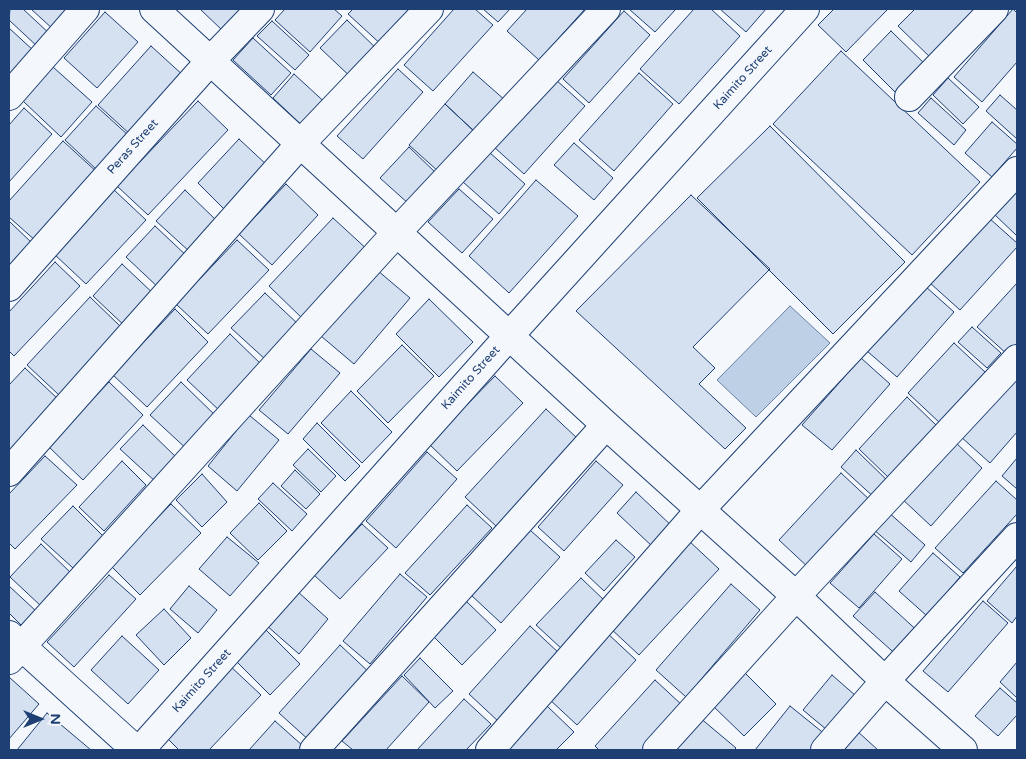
<!DOCTYPE html>
<html>
<head>
<meta charset="utf-8">
<style>
	body { margin:0 }
	#map { position:relative; width:1026px; height:759px; overflow:hidden; background:#f4f7fb; font-family:"Varela Round",sans-serif }
	canvas { display:block }
	.frame { position:absolute; inset:0; border:10px solid #1d3f73; pointer-events:none }
	.north { position:absolute; left:15px; top:694px; width:50px; height:50px; -webkit-text-stroke:4px #f4f7fb; paint-order:stroke; rotate:90deg; font-size:14px; font-weight:700; line-height:20px; text-align:center; color:#1d3f73 }
	.north::after { content:''; display:block; margin:auto; width:18px; height:22px; background:#1d3f73; clip-path:polygon(50% 0,100% 100%,50% 72%,0 100%) }
</style>
</head>
<body>
<div id="map">
<canvas width="1026" height="759"></canvas>
<div class="frame"></div>
<div class="north">N</div>
</div>
<script>
const ctx = document.querySelector('canvas').getContext('2d');
ctx.lineJoin = 'round';
function fill(path, color) {
  ctx.fillStyle = color;
  ctx.fill(path, 'evenodd');
}
function toPath(rows) {
  const path = new Path2D();
  for (const r of rows) {
    path.moveTo(r[0], r[1]);
    for (let i = 2; i < r.length; i += 2) path.lineTo(r[i], r[i + 1]);
  }
  return path;
}
function strokePath(path, color, width, dash) {
  ctx.strokeStyle = color;
  ctx.lineWidth = width;
  ctx.lineCap = dash ? 'butt' : 'round';
  ctx.setLineDash(dash || []);
  ctx.stroke(path);
}
function label(font, color, halo, rows, align = 'center') {
  ctx.font = font + ' "Varela Round",sans-serif';
  ctx.lineWidth = 4;
  ctx.setLineDash([]);
  ctx.textBaseline = 'middle';
  ctx.strokeStyle = halo;
  ctx.fillStyle = color;
  for (const [text, x, y, turn = 0] of rows) {
    ctx.save();
    ctx.translate(x, y);
    ctx.rotate((+turn || 0) * Math.PI / 180);
    ctx.textAlign = isNaN(turn) ? turn : align;
    if (halo) ctx.strokeText(text, 0, 0);
    ctx.fillText(text, 0, 0);
    ctx.restore();
  }
}
const water = toPath([
	[790,306,830,343,756,417,717,380,790,306]
]);
const building = toPath([
	[10,9,23,9,51,35,39,48,9,20,10,9],
	[31,9,73,9,54,30,31,9],
	[200,9,245,9,223,31,200,9],
	[285,9,334,9,342,16,310,52,275,20,285,9],
	[353,9,421,9,385,48,348,14,353,9],
	[454,9,475,9,493,25,433,91,404,65,454,9],
	[483,9,510,9,498,22,483,9],
	[527,9,585,9,539,60,507,31,527,9],
	[629,9,676,9,655,32,629,9],
	[694,9,711,9,740,36,679,104,640,69,694,9],
	[720,9,766,9,746,32,720,9],
	[834,9,888,9,846,52,818,25,834,9],
	[915,9,983,9,933,60,898,26,915,9],
	[1013,9,1017,13,1017,62,982,102,954,77,1013,9],
	[624,11,650,35,589,103,563,79,624,11],
	[105,12,138,42,97,88,64,58,105,12],
	[347,20,382,54,356,82,320,48,347,20],
	[272,21,309,55,295,70,257,36,272,21],
	[9,28,35,52,9,81,9,28],
	[891,31,930,69,902,99,863,60,891,31],
	[253,38,291,73,271,95,233,60,253,38],
	[151,46,185,77,132,136,98,105,151,46],
	[841,51,980,182,912,255,773,124,841,51],
	[53,67,92,102,61,137,23,101,53,67],
	[398,69,423,92,363,159,337,136,398,69],
	[473,72,506,101,477,134,445,104,473,72],
	[639,73,673,104,614,171,579,140,639,73],
	[294,74,331,108,309,132,273,98,294,74],
	[948,78,979,107,963,124,933,95,948,78],
	[555,79,585,106,524,174,494,147,555,79],
	[1000,95,1017,110,1017,139,986,111,1000,95],
	[931,98,966,130,954,145,918,113,931,98],
	[198,101,228,130,148,215,117,186,198,101],
	[445,104,475,132,439,172,409,145,445,104],
	[96,106,128,135,97,170,65,140,96,106],
	[24,108,52,134,9,182,9,125,24,108],
	[992,122,1017,144,1017,148,992,177,965,153,992,122],
	[770,126,905,262,833,334,697,198,770,126],
	[239,139,269,167,227,212,198,183,239,139],
	[63,141,99,174,37,242,9,217,9,201,63,141],
	[574,143,613,178,594,200,554,165,574,143],
	[409,147,438,175,410,205,380,178,409,147],
	[489,152,525,184,499,214,463,182,489,152],
	[536,180,578,216,509,293,469,256,536,180],
	[286,184,318,215,272,265,239,234,286,184],
	[113,189,146,220,86,284,53,253,113,189],
	[459,189,493,219,462,253,428,222,459,189],
	[185,190,218,222,190,252,156,221,185,190],
	[1017,190,1017,236,994,214,1017,190],
	[691,195,770,269,693,347,715,368,699,384,746,428,725,449,576,311,691,195],
	[333,218,370,252,305,321,269,286,333,218],
	[989,218,1017,243,1017,247,960,310,930,283,989,218],
	[9,221,33,244,9,271,9,221],
	[155,226,190,259,161,290,126,257,155,226],
	[237,240,269,270,208,334,176,304,237,240],
	[55,262,80,286,14,356,9,351,9,312,55,262],
	[122,264,157,297,128,329,93,296,122,264],
	[377,270,410,298,354,364,321,336,377,270],
	[1017,283,1017,343,1007,354,977,327,1017,283],
	[925,286,954,312,897,377,867,351,925,286],
	[265,293,299,325,266,360,231,328,265,293],
	[90,297,122,328,59,395,27,365,90,297],
	[429,299,473,342,439,377,396,334,429,299],
	[175,309,208,342,147,407,113,375,175,309],
	[972,327,1001,353,987,368,958,342,972,327],
	[230,334,264,367,221,412,187,380,230,334],
	[954,343,986,373,940,423,908,393,954,343],
	[402,345,434,376,388,423,357,391,402,345],
	[311,349,340,373,288,434,259,410,311,349],
	[861,358,890,384,832,450,802,425,861,358],
	[25,368,58,399,9,452,9,385,25,368],
	[1017,373,1017,432,990,463,960,436,1017,373],
	[495,376,523,403,457,471,429,444,495,376],
	[109,382,143,415,83,480,48,446,109,382],
	[181,382,221,421,191,453,150,415,181,382],
	[351,391,392,432,362,463,321,423,351,391],
	[907,397,937,426,889,478,859,449,907,397],
	[546,409,578,439,497,527,465,497,546,409],
	[249,415,279,440,237,491,208,466,249,415],
	[317,423,360,466,345,481,303,439,317,423],
	[143,425,178,459,156,482,120,449,143,425],
	[952,439,982,468,931,526,900,497,952,439],
	[308,449,336,476,321,492,293,465,308,449],
	[856,450,891,484,877,500,841,467,856,450],
	[427,452,457,479,396,548,366,521,427,452],
	[45,456,77,485,15,549,9,543,9,494,45,456],
	[1017,458,1017,489,1002,476,1017,458],
	[122,461,146,485,104,531,79,507,122,461],
	[596,461,623,485,564,551,538,527,596,461],
	[295,470,320,494,306,509,281,486,295,470],
	[841,473,872,502,810,569,779,540,841,473],
	[202,474,227,502,202,527,176,500,202,474],
	[996,481,1017,500,1017,514,963,573,935,548,996,481],
	[273,483,307,514,292,531,258,499,273,483],
	[636,492,675,529,655,549,617,513,636,492],
	[259,503,287,531,258,560,230,533,259,503],
	[171,504,201,533,140,595,111,566,171,504],
	[467,505,492,528,430,595,405,573,467,505],
	[73,506,103,536,73,568,41,539,73,506],
	[887,511,925,545,911,562,873,529,887,511],
	[362,524,388,548,340,599,314,575,362,524],
	[530,530,560,557,501,623,471,595,530,530],
	[874,534,902,559,859,608,830,583,874,534],
	[227,537,259,563,230,596,199,569,227,537],
	[616,540,635,557,604,591,585,573,616,540],
	[688,540,719,569,639,655,609,627,688,540],
	[41,544,72,574,41,606,10,577,41,544],
	[933,553,960,577,927,616,899,591,933,553],
	[1017,566,1017,616,1012,623,987,601,1017,566],
	[400,574,427,597,370,664,343,641,400,574],
	[109,575,136,599,74,667,47,642,109,575],
	[581,578,606,602,562,649,536,625,581,578],
	[731,584,760,610,686,697,656,670,731,584],
	[9,586,37,612,23,627,9,613,9,586],
	[189,586,217,610,198,633,170,609,189,586],
	[297,591,328,619,299,654,266,625,297,591],
	[875,592,922,635,901,659,853,616,875,592],
	[466,601,496,630,462,665,433,636,466,601],
	[983,601,1008,623,948,692,923,671,983,601],
	[164,609,191,638,164,665,136,635,164,609],
	[530,626,560,654,499,722,469,694,530,626],
	[266,630,300,664,270,695,235,660,266,630],
	[607,633,636,660,577,725,548,698,607,633],
	[122,636,159,670,128,704,91,670,122,636],
	[340,645,372,675,311,742,279,713,340,645],
	[420,658,453,691,435,708,404,675,420,658],
	[1017,662,1017,698,1000,682,1017,662],
	[229,665,261,695,209,750,179,750,164,735,229,665],
	[745,673,776,704,744,736,713,706,745,673],
	[832,675,856,696,827,730,803,710,832,675],
	[402,676,429,702,386,750,353,750,342,741,402,676],
	[9,677,39,704,9,739,9,677],
	[655,680,683,706,643,750,599,750,595,746,655,680],
	[1000,688,1017,703,1017,715,998,736,975,716,1000,688],
	[464,699,491,724,466,750,417,750,464,699],
	[546,705,574,732,556,750,501,750,546,705],
	[790,706,826,735,814,750,755,750,790,706],
	[47,713,91,750,17,750,47,713],
	[699,717,736,748,734,750,670,750,699,717],
	[275,721,303,746,299,750,249,750,275,721],
	[856,730,878,750,837,750,856,730]
]);
const street = toPath([
	[154,9,606,425,796,596,885,681,963,750],
	[9,96,85,9],
	[909,97,994,9],
	[9,287,211,60,260,9],
	[9,472,301,143,429,9],
	[9,635,136,750],
	[9,660,397,232,606,9],
	[140,750,509,336,805,9],
	[314,750,606,425],
	[490,750,700,510,1017,171],
	[657,750,796,596,1017,359],
	[825,750,885,681,1017,537]
]);
const streetNames = [
	["Kaimito Street",743,78,-48],
	["Peras Street",133,147,-48],
	["Kaimito Street",471,378,-48],
	["Kaimito Street",202,681,-48]
];
fill(water, '#bed0e5');
strokePath(water, '#687fa3', 1);
fill(building, '#d5e0f0');
strokePath(building, '#1d3f73', 1);
strokePath(street, '#1d3f73', 30);
strokePath(street, '#f4f7fb', 28);
label('12px', '#1d3f73', '#f4f7fb', streetNames);
</script>
</body>
</html>
